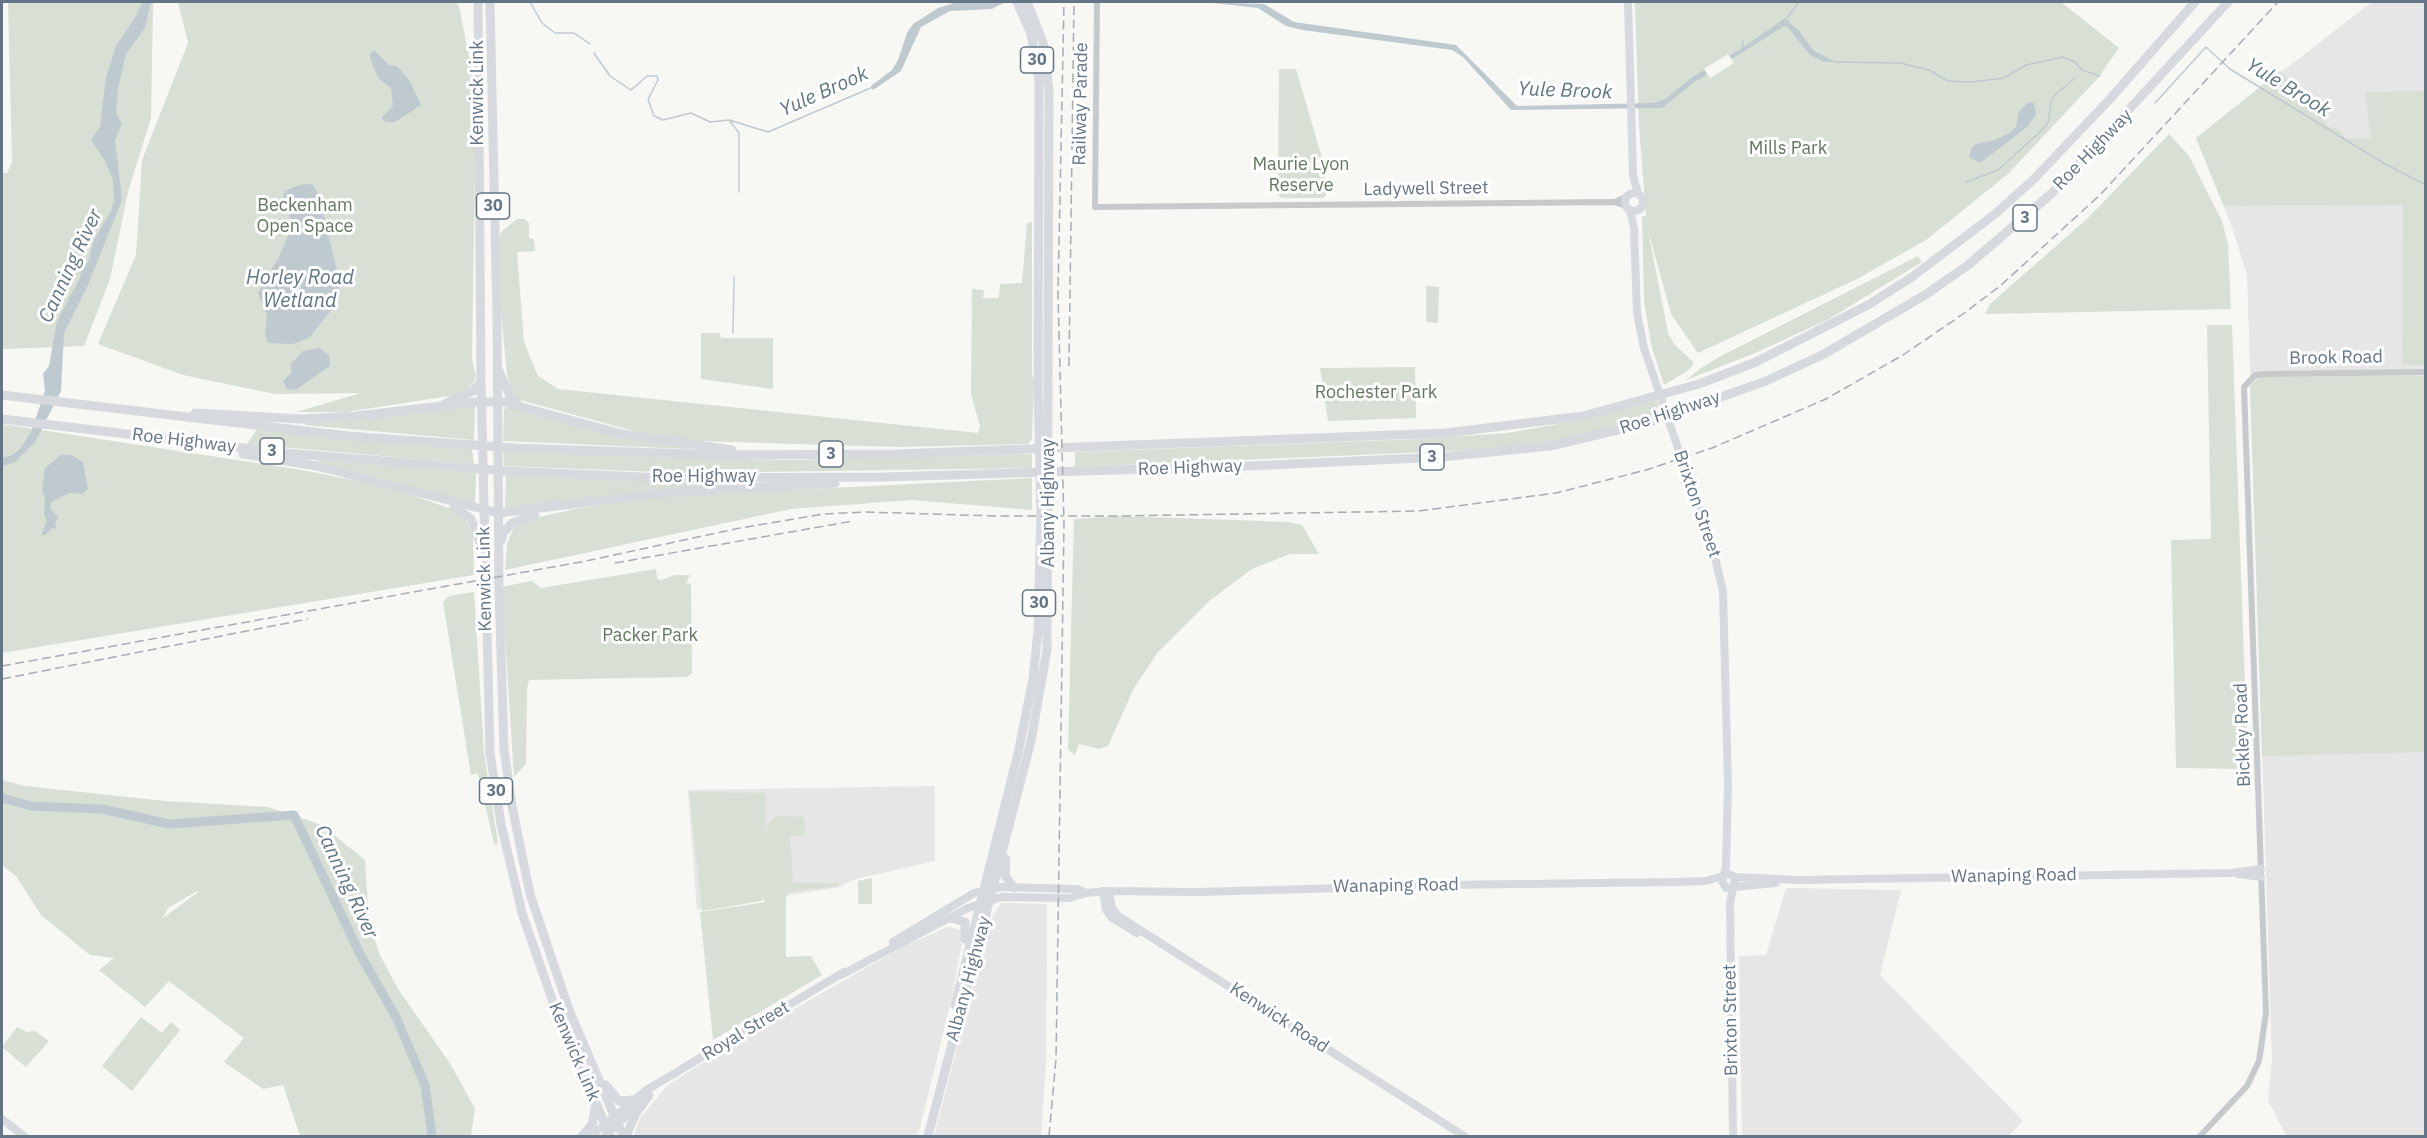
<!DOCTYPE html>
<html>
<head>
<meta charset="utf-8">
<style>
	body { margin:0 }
	#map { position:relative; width:2427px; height:1138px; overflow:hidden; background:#f7f7f4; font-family:"IBM Plex Sans",sans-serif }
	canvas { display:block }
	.frame { position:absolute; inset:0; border:3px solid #647587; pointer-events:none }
</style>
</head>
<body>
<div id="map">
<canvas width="2427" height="1138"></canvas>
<div class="frame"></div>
</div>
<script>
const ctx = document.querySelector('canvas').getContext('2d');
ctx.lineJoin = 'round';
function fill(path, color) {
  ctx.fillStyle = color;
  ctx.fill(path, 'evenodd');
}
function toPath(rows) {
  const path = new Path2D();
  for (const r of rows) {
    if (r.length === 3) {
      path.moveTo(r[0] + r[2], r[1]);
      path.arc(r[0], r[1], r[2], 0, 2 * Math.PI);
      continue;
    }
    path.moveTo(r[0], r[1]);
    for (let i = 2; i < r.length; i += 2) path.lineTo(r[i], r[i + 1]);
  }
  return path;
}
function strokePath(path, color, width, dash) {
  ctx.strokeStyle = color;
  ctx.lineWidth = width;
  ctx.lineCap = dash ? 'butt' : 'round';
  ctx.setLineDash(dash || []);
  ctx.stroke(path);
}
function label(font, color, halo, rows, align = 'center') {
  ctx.font = font + ' "IBM Plex Sans",sans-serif';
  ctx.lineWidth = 6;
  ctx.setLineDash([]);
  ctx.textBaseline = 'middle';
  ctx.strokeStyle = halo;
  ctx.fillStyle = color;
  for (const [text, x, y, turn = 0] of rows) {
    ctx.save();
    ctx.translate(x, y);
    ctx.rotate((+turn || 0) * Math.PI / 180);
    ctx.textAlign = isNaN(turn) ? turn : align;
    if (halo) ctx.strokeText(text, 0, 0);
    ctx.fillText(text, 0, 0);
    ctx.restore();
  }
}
const built = toPath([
	[2372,2,2425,2,2425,1136,2286,1136,2268,1100,2272,1061,2247,275,2233,230,2196,138],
	[935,786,935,861,852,880,840,887,697,910,688,790],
	[1786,888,1901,890,1880,975,2023,1121,2009,1136,1742,1136,1739,956,1766,955],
	[1002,903,1047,904,1046,1063,1041,1136,934,1136,980,957,993,915],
	[948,927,962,930,963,938,951,1001,918,1136,634,1136,640,1118,668,1085,726,1048,906,945]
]);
const green = toPath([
	[8,2,153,2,151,118,128,192,110,279,84,346,2,349,2,173,7,173,12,162],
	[178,2,455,2,459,6,476,93,472,358,476,377,474,382,467,389,456,395,346,412,296,412,361,393,275,394,183,375,98,344,136,255,142,160,188,43],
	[1635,2,2061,2,2119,48,2098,78,2009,173,1926,240,1857,279,1698,353,1671,314,1648,230,1668,333,1674,344,1694,363,1689,370,1664,385,1652,348,1644,302,1642,216,1646,216,1639,125],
	[1279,69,1296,69,1324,165,1326,195,1323,198,1282,198,1278,195],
	[2280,71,2328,126,2339,130,2345,138,2370,139,2366,92,2425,91,2425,365,2402,365,2403,205,2224,206,2196,138],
	[2169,134,2189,156,2222,221,2228,244,2231,309,1985,314,1990,304,2088,218],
	[517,219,525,219,529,223,529,238,534,239,535,251,517,252,524,342,538,376,558,389,978,433,980,426,971,394,972,289,984,290,983,298,999,298,1000,284,1022,283,1027,223,1032,222,1032,374,1034,381,1032,439,1028,444,899,447,695,441,641,433,520,400,514,397,507,375,500,301,499,238,502,231],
	[1918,256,1922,262,1829,319,1753,354,1686,380,1701,368,1721,356],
	[1426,286,1439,287,1438,323,1426,322],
	[2207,325,2232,325,2248,769,2176,768,2171,540,2211,539],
	[701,333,720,333,721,338,773,338,773,389,701,379],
	[1415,367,1416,418,1328,421,1320,368],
	[2425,376,2425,752,2262,756,2250,386,2260,377],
	[1657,400,1662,416,1559,440,1476,450,1075,467,1075,452,1420,439,1507,433,1581,420],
	[475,405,474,440,305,425,306,420],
	[508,407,689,447,689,449,503,441,504,409],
	[2,424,302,470,388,487,452,509,466,521,473,535,474,575,2,653],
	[257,429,472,449,474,464,247,444],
	[503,449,676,458,793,460,1032,454,1032,468,685,473,504,466],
	[318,460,476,473,475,504,472,505,374,476,317,463],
	[506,475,746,484,746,486,505,510],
	[1032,478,1032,510,912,500,791,509,505,570,507,544,514,527,526,520,575,509,650,497],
	[1119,516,1288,522,1302,525,1319,554,1290,554,1252,569,1209,601,1158,652,1134,688,1108,746,1099,749,1079,744,1075,755,1068,750,1074,519],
	[656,569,657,578,661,580,675,575,690,575,686,583,691,584,692,673,687,677,529,680,527,689,526,764,514,777,502,589,505,586,532,581,541,588],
	[474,592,484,752,498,844,494,844,478,773,471,775,443,602,449,596],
	[2,780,25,786,165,801,268,807,319,824,338,838,365,860,369,922,380,955,398,989,451,1065,475,1109,471,1136,300,1136,283,1085,263,1089,224,1062,244,1038,169,981,145,1007,99,970,114,958,90,955,41,915,16,876,2,865],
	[197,891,198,892,162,919,168,908],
	[689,792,766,793,765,836,767,825,776,816,804,817,805,835,790,836,793,883,838,883,839,886,788,892,786,899,786,957,811,956,822,975,713,1040,700,912,766,902,764,901,763,895,762,901,702,911],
	[872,878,872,904,858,904,858,881],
	[141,1017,162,1033,171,1022,180,1030,132,1091,102,1066],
	[17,1027,27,1032,35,1031,49,1041,26,1067,2,1047]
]);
const water = toPath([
	[142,2,151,2,145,28,126,54,118,89,116,113,122,124,115,140,122,200,88,285,64,333,61,391,35,442,15,462,2,466,2,458,10,456,20,449,31,432,45,391,43,374,49,366,57,321,80,278,82,267,88,262,94,240,111,211,114,200,113,180,105,161,91,140,100,127,106,77,116,46,136,16],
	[957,2,1005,2,992,9,950,11,921,27,901,71,873,90,871,86,892,70,898,60,907,33,913,24,938,8],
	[1205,2,1264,4,1294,22,1456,45,1517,106,1653,103,1664,100,1694,76,1742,48,1785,18,1799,31,1814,51,1836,62,1825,62,1810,55,1786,25,1693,83,1662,108,1511,110,1463,57,1452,50,1302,30,1286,26,1258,8],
	[374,50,389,65,397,66,409,80,421,105,395,122,386,122,381,118,393,106,391,88,379,79,372,64,370,54],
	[2029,102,2034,103,2036,115,2027,127,1980,163,1969,157,1972,147,1976,144,1995,140,2009,133,2016,127,2019,111],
	[312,184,319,195,340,283,332,309,309,338,293,344,268,343,265,336,267,315,258,293,279,257,290,231,290,218,282,199,285,191,300,185],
	[319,348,329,355,330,366,297,389,288,390,283,381,291,373,291,364,303,351],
	[61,455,71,455,83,462,88,489,82,494,70,493,51,502,50,509,58,517,55,523,57,529,52,528,45,535,41,535,47,521,44,515,45,497,42,492,45,468]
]);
const pier = toPath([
	[1728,54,1734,63,1710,78,1704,69]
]);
const stream = toPath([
	[530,2,542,23,555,33,574,33,590,44],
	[1787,18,1799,2],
	[1742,49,1743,41],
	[594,53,610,76,631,90,647,76,657,76,658,80,648,99,654,116,663,120,691,113,710,122,729,120,768,132,873,87],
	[1836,62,1900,63,1929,70,1948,81,1971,82,2004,78,2026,65,2063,57,2075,62,2082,70,2100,76],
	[2155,103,2206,47,2230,69,2385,164,2426,185],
	[730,121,739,133,739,192],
	[1966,182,1998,170,2039,133,2048,123,2051,102,2055,95,2075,78],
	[733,333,734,277]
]);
const river = toPath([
	[2,798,31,806,102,809,169,824,294,815,361,956,396,1017,425,1085,432,1136]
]);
const minor = toPath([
	[1097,2,1095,207,1614,202,1626,206],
	[1615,202,1626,197],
	[2200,1136,2247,1086,2259,1061,2266,1013,2244,387,2255,375,2266,374,2426,372]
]);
const major = toPath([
	[1628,2,1633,175,1638,194],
	[1634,202,9],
	[1630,210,1634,228,1637,313,1644,348,1714,554,1723,591,1728,785,1726,867,1722,881,1726,888,1734,887,1735,877,1729,874,1724,875],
	[2238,874,2261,877],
	[1735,877,1798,880,2231,873,2261,869],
	[1734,887,1776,883],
	[1103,891,1106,910,1111,917,1137,933],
	[1109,891,1112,908,1118,916,1464,1136],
	[893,942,974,893,1002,887,1077,889,1086,893],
	[841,975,968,908,1001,897,1070,898,1086,893,1109,891,1197,892,1415,886,1424,888,1445,885,1677,882,1706,881,1723,876],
	[2,1119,24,1136],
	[591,1136,645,1091,844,972],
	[605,1136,640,1103],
	[1733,1136,1730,904,1733,887]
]);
const highway = toPath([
	[478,2,481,382,490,753,501,824,522,913,553,1002,610,1136],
	[490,2,497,317,499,590,504,749,512,806,530,894,569,1010,623,1136],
	[499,371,510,396,517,403],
	[2,395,348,436,515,448,720,455,897,454,1446,433,1583,416,1699,384,1756,362,1868,305,1912,277,1995,214,2034,179,2110,99,2195,2],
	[446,403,473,391,481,382],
	[195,413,301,419,356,416,476,402,503,402,622,434,732,450],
	[2,419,285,453,506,471,665,478,885,477,1248,466,1442,457,1550,446,1648,423,1766,381,1824,354,1925,295,1967,266,2051,194,2228,2],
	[243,454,317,466,498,513,663,493,835,483],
	[454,507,471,519,481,545],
	[501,541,503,533,512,523,535,515],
	[1006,859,1005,876,1014,888],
	[950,918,965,922,965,939],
	[955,1005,1019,749,1033,679,1038,631,1041,509,1038,388,1039,80,1031,34,1017,2],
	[606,1085,619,1101,632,1100],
	[582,1136,592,1125,596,1104],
	[626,1136,636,1113,649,1095],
	[928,1136,1031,741,1047,650,1049,91,1043,42,1027,2]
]);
const rail = toPath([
	[1069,366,1074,2],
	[615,563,853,521],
	[2,666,586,561,740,528,824,514,865,512,996,516,1119,516,1418,511,1556,493,1646,470,1712,448,1826,399,1903,355,1963,314,2000,286,2100,195,2278,2],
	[2,679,308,619],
	[1049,1136,1056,1059,1064,524,1058,293,1064,2]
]);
const shields = [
	[1037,60,33],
	[493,206,33],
	[2025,218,24],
	[272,451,24],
	[831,454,24],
	[1432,457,24],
	[1039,603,33],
	[496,791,33]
];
const shieldNames = [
	["30",1037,60],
	["30",493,206],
	["3",2025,218],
	["3",272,451],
	["3",831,454],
	["3",1432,457],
	["30",1039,603],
	["30",496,791]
];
const streetNames = [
	["Kenwick Link",478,93,-90],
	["Railway Parade",1081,104,-89],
	["Roe Highway",2093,150,-46],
	["Ladywell Street",1426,189,-1],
	["Brook Road",2336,358,-1],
	["Roe Highway",1670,413,-18],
	["Roe Highway",184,441,7],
	["Roe Highway",1190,468,-2],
	["Roe Highway",704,477],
	["Albany Highway",1049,503,-90],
	["Brixton Street",1697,504,71],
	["Kenwick Link",485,579,-91],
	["Bickley Road",2243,735,-92],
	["Wanaping Road",2014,876,-1],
	["Wanaping Road",1396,886,-1],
	["Albany Highway",969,979,-75],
	["Kenwick Road",1279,1018,33],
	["Brixton Street",1731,1020,-91],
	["Royal Street",746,1031,-31],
	["Kenwick Link",574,1052,67]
];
const parkNames = [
	["Mills Park",1788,149],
	["Maurie Lyon",1301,165],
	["Reserve",1301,186],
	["Beckenham",305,206],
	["Open Space",305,227],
	["Rochester Park",1376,393],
	["Packer Park",650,636]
];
const waterNames = [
	["Yule Brook",2288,88,31],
	["Yule Brook",1565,91,2],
	["Yule Brook",824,92,-24],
	["Canning River",71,266,-65],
	["Horley Road",300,278],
	["Wetland",300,301],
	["Canning River",346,882,65]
];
fill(built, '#e5e6e5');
fill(green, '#d8dfd4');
fill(water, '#bfcad0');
fill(pier, '#f7f7f4');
strokePath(stream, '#bfcad0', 1.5);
strokePath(river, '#bfcad0', 9);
strokePath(minor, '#c6cacd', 6);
strokePath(major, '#d6dadf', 8);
strokePath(highway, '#d6dadf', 9);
strokePath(rail, '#a6acb2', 1.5, [9, 4.5]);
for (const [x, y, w] of shields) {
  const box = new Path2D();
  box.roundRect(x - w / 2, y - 13, w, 26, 4.5);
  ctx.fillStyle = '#fff';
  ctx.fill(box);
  strokePath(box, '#647587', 1.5);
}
label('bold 16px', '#647587', null, shieldNames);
label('18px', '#647587', '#fff', streetNames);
label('18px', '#63795f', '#fff', parkNames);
label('italic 20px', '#5f7783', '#fff', waterNames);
</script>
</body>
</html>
